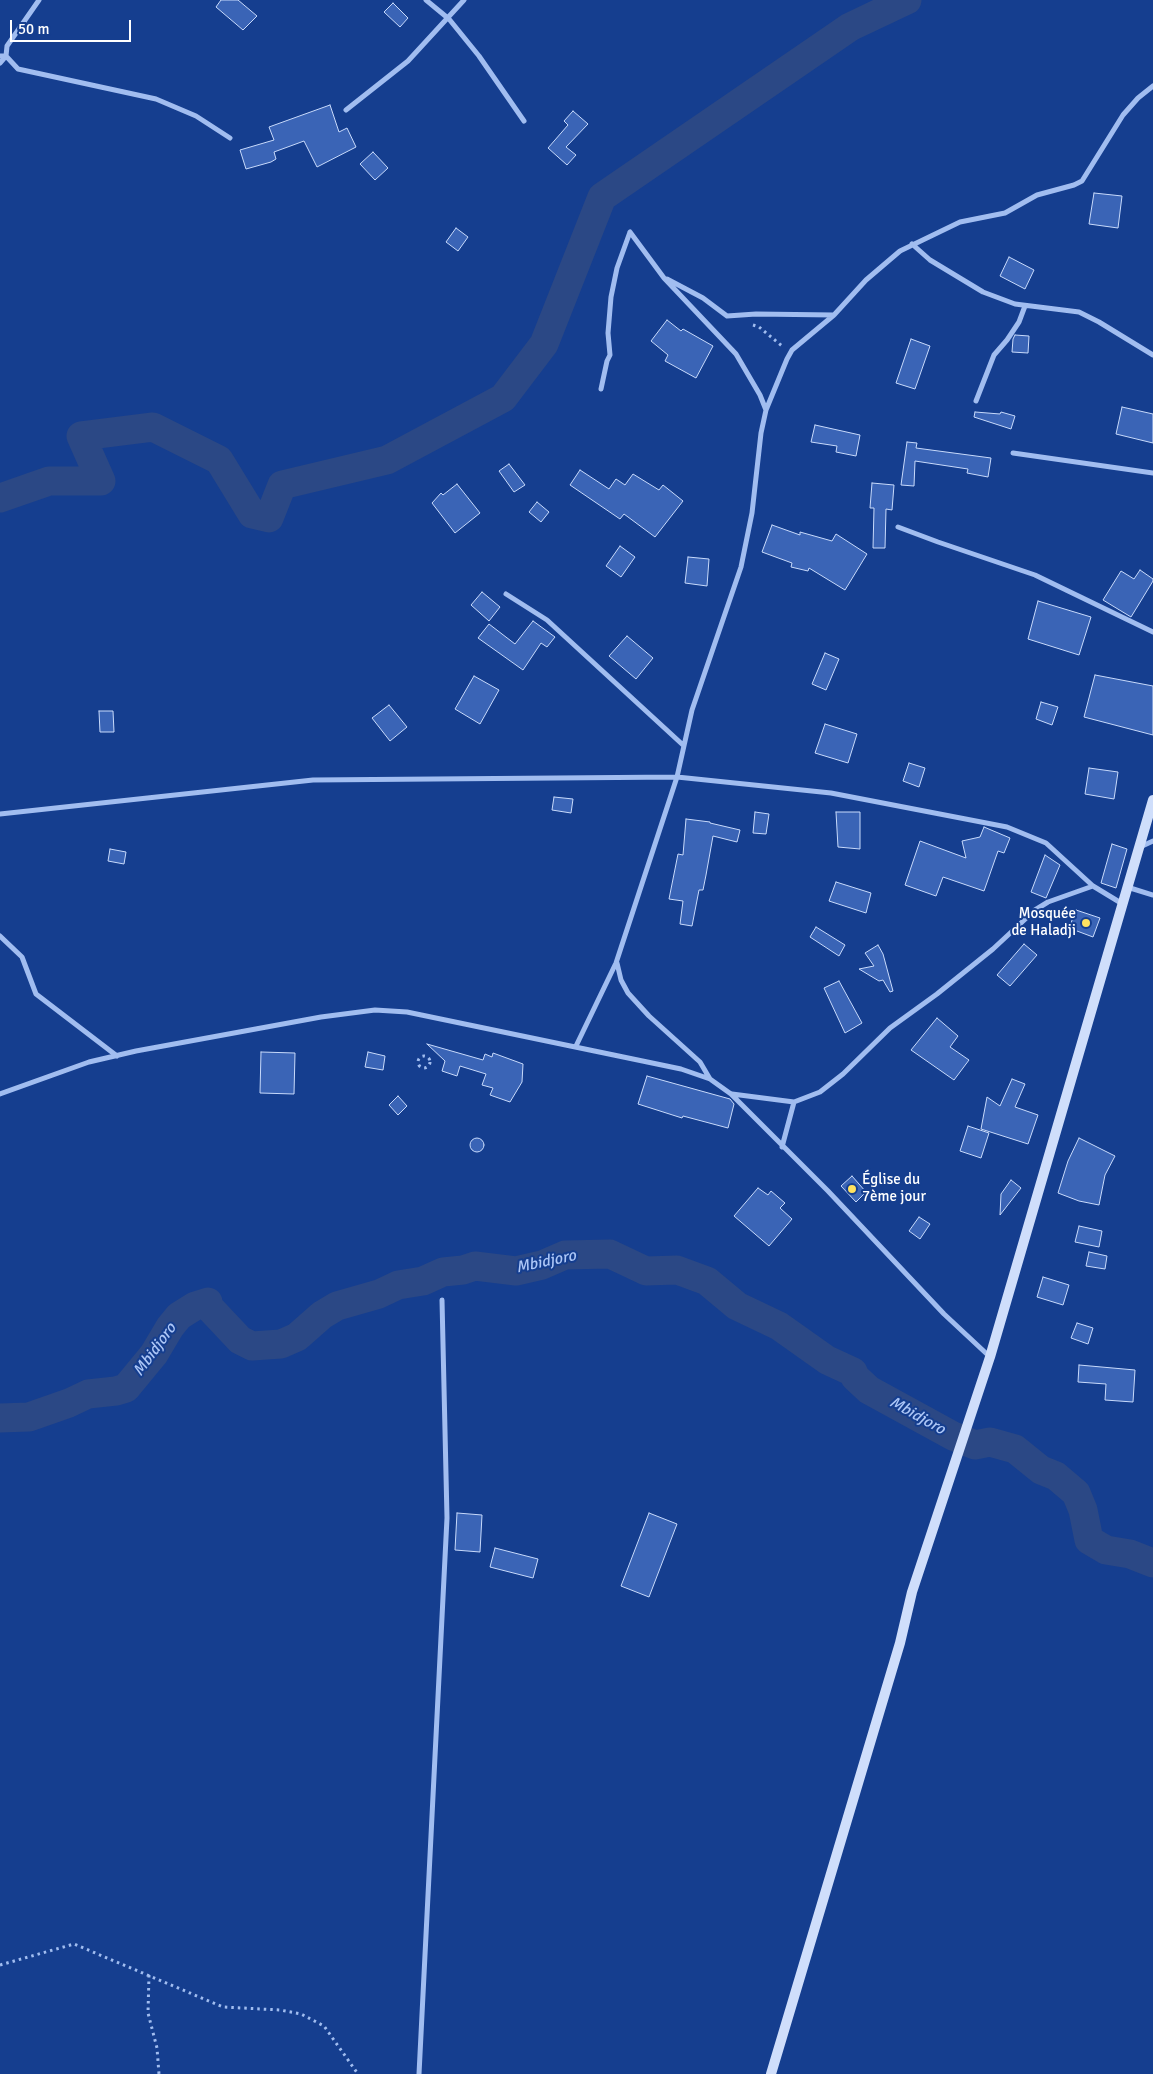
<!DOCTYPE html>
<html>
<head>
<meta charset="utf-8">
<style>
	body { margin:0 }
	#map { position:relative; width:1153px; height:2074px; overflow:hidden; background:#153e8f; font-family:Signika,sans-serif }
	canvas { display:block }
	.scale { position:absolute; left:10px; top:20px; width:121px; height:22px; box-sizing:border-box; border:2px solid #fff; border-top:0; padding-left:6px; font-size:15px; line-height:18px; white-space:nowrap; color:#fff; -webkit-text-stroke:4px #153e8f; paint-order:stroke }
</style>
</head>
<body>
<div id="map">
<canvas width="1153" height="2074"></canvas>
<div class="scale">50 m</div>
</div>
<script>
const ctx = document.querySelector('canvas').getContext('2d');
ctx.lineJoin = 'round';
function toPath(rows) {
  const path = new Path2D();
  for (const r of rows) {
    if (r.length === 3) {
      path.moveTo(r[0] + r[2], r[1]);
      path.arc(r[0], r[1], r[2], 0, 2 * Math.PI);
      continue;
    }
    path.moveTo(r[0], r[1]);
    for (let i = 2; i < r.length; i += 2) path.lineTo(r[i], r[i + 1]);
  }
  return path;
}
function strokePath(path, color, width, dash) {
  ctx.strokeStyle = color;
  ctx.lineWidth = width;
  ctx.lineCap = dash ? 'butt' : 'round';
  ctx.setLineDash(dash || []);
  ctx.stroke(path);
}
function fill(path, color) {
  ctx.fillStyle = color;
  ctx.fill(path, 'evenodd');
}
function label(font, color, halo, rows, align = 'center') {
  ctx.font = font + ' Signika,sans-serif';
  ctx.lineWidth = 4;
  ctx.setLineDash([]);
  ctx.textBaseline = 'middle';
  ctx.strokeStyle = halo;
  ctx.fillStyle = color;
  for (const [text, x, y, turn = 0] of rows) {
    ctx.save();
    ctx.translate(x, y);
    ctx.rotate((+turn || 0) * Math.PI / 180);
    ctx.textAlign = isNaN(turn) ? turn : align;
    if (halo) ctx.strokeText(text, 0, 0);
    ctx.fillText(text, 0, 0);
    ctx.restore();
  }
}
const river = toPath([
	[0,498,49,481,101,481,81,436,153,427,219,460,252,514,269,518,282,485,387,460,503,398,544,344,602,197,850,27,907,0],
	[0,1418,29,1417,69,1403,88,1394,116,1391,126,1388,154,1354,170,1327,179,1316,195,1306,208,1302,208,1306,240,1340,252,1346,281,1344,297,1337,322,1315,337,1306,379,1294,398,1285,423,1281,443,1272,463,1270,475,1266,516,1271,542,1265,565,1255,610,1254,646,1271,677,1270,707,1281,737,1306,779,1326,827,1360,853,1372,855,1377,869,1390,953,1436,975,1445,990,1442,1015,1449,1041,1470,1056,1476,1076,1493,1083,1510,1089,1540,1106,1550,1130,1554,1153,1563]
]);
const building = toPath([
	[221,0,238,0,257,16,243,30,216,7,221,0],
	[393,3,408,18,400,27,384,12,393,3],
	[330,105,339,132,347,128,356,147,317,167,304,141,274,152,276,159,271,162,246,169,240,150,274,140,269,127,330,105],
	[573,111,588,124,566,147,576,155,567,165,548,148,568,125,564,121,573,111],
	[373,152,388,168,375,180,360,164,373,152],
	[1094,193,1122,196,1118,228,1089,224,1094,193],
	[456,228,468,237,458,251,446,242,456,228],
	[1009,257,1034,270,1025,289,1000,276,1009,257],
	[667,320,681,331,683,329,713,346,696,378,665,361,668,355,651,341,667,320],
	[1015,335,1029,336,1028,353,1012,352,1013,339,1015,335],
	[911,339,930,346,915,389,896,383,911,339],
	[1122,407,1153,414,1153,443,1116,434,1122,407],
	[975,412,1000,414,1001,412,1015,416,1011,429,974,417,975,412],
	[815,425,860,435,856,456,836,452,837,446,811,442,815,425],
	[907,442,917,443,916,448,991,458,988,477,967,473,968,469,915,461,914,486,901,485,907,442],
	[509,464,525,485,514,492,499,471,509,464],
	[580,470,609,489,616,479,625,485,633,474,659,490,663,485,683,501,655,537,624,514,620,519,570,485,580,470],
	[872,483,894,485,892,510,886,509,885,548,873,548,874,508,870,508,872,483],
	[457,484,480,513,455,533,432,503,441,493,443,495,457,484],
	[537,502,549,512,541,522,529,512,537,502],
	[772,525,800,535,800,532,832,541,836,534,867,554,845,590,809,568,808,571,791,567,792,563,762,552,772,525],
	[620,546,635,557,621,577,606,566,620,546],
	[688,557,709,559,707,586,685,583,688,557],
	[1140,570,1153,579,1153,581,1131,617,1103,600,1121,571,1134,579,1140,570],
	[482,592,500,607,489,621,471,605,482,592],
	[1038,601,1091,617,1079,655,1028,639,1038,601],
	[533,621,555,637,547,647,541,643,523,670,478,638,489,624,515,644,533,621],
	[627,636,653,658,636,679,609,656,627,636],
	[825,653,839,659,826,690,812,684,825,653],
	[1095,675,1153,686,1153,735,1084,717,1095,675],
	[474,676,499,690,480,724,455,709,474,676],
	[1041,702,1058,707,1052,725,1036,719,1041,702],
	[389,705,407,727,390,741,372,718,389,705],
	[99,711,113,711,114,732,100,732,99,711],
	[825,724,857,734,848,763,815,753,825,724],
	[909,763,925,768,919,787,903,781,909,763],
	[1089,768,1118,772,1114,799,1085,794,1089,768],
	[554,797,573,799,571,813,552,810,554,797],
	[755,812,769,814,766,834,753,833,755,812],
	[836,812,860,812,860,849,838,847,836,812],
	[686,819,710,822,710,823,740,830,737,842,713,836,706,875,703,890,699,890,692,926,680,924,683,901,669,899,678,854,683,855,686,819],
	[984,827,1010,838,1004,853,998,851,984,891,943,877,936,896,905,885,920,841,966,858,962,841,980,837,984,827],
	[1112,844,1127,849,1116,888,1101,883,1112,844],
	[110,849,126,852,124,864,108,861,110,849],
	[1045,855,1060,865,1046,898,1031,892,1045,855],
	[836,882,871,893,866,913,829,901,836,882],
	[1076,910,1100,918,1093,937,1069,928,1076,910],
	[816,927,845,945,839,956,810,937,816,927],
	[1024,944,1037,955,1010,986,997,975,1024,944],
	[878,945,883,954,893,991,890,992,883,980,879,981,859,969,874,966,865,953,878,945],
	[839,981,862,1023,845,1033,824,988,839,981],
	[937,1018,958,1036,950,1047,969,1060,954,1080,911,1050,937,1018],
	[427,1044,483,1060,485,1054,492,1057,493,1053,523,1064,522,1082,510,1102,490,1095,493,1088,482,1085,486,1074,460,1066,457,1076,442,1071,445,1061,427,1044],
	[261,1052,295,1053,294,1094,260,1093,261,1052],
	[368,1052,385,1056,383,1070,365,1067,368,1052],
	[647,1076,730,1099,734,1104,728,1128,683,1116,682,1118,638,1104,647,1076],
	[1012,1079,1025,1084,1015,1107,1038,1115,1028,1144,981,1129,987,1097,1000,1106,1012,1079],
	[398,1096,407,1106,398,1115,389,1105,398,1096],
	[968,1126,989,1133,981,1158,960,1151,968,1126],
	[477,1145,7],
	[1079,1138,1115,1156,1105,1175,1099,1205,1079,1201,1058,1193,1068,1161,1079,1138],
	[852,1176,866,1192,856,1202,841,1186,852,1176],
	[1011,1180,1021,1188,1000,1215,1001,1194,1011,1180],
	[758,1188,768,1195,771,1191,785,1203,780,1208,792,1219,769,1246,734,1216,758,1188],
	[919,1217,930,1224,920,1239,909,1231,919,1217],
	[1079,1226,1102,1231,1099,1247,1075,1242,1079,1226],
	[1089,1252,1107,1256,1105,1269,1086,1266,1089,1252],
	[1043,1277,1069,1285,1063,1305,1037,1297,1043,1277],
	[1077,1323,1093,1328,1088,1344,1071,1338,1077,1323],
	[1079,1365,1135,1370,1133,1402,1105,1400,1106,1384,1078,1382,1079,1365],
	[457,1513,482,1515,480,1552,455,1550,457,1513],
	[649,1513,677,1524,649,1597,621,1586,649,1513],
	[495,1548,538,1559,533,1578,490,1567,495,1548]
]);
const path = toPath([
	[753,325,759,327,782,346],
	[424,1062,6],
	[0,1965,74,1944,223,2007,280,2010,301,2014,324,2026,358,2074],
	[149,1975,148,2013,157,2048,159,2074]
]);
const street = toPath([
	[39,0,7,46,6,56,18,69,156,99,196,116,230,138],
	[426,0,449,19,479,56,524,121],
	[0,56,6,56,0,63],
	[346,110,408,61,464,0],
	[630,232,664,278,736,354,760,395,766,410],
	[912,244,930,260,983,292,1015,304,1079,312,1099,322,1153,355],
	[667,279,703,298,727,316,756,314,834,315],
	[601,389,607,361,610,355,608,333,611,297,617,268,630,232],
	[976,401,994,355,1007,340,1019,322,1025,306],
	[1013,453,1153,473],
	[898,527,938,542,1035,575,1153,632],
	[506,594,547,620,683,745],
	[0,814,313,780,677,777,831,793,1007,827,1046,843,1093,886,1121,903],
	[1140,847,1153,841],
	[1127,887,1153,895],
	[0,936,22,957,36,994,117,1056],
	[617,963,621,980,628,993,649,1016,700,1062,710,1079],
	[576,1046,616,963,677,777,692,710,741,567,752,513,761,433,766,410,787,359,792,350,834,315,866,280,900,251,960,222,1005,213,1037,195,1074,185,1082,181,1123,115,1138,98,1153,86],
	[0,1094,89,1062,136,1051,321,1017,375,1010,407,1012,681,1069,710,1079,731,1094,828,1191,944,1314,989,1356],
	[732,1094,794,1102,820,1092,843,1074,890,1028,937,994,993,949,1035,910,1048,902,1093,886],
	[782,1147,794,1102],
	[419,2074,447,1518,442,1300]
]);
const secondary = toPath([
	[771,2074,900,1643,912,1592,990,1357,1153,800]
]);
const markers = [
	[1086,923,5,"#ffe260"],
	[852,1189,5,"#ffe260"]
];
const poiNames = [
	["Mosquée",1076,914],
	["de Haladji",1076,931],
	["Église du",862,1180,"left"],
	["7ème jour",862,1197,"left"]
];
const waterNames = [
	["Mbidjoro",546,1262,-12],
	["Mbidjoro",155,1350,-54],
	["Mbidjoro",917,1416,29]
];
strokePath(river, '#2b4885', 29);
fill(building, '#3a64b6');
strokePath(building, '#c8dafb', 1);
strokePath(path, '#a1bdf0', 3, [2.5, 4]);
strokePath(street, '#a1bdf0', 5);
strokePath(secondary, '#cfdefb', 10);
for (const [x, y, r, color] of markers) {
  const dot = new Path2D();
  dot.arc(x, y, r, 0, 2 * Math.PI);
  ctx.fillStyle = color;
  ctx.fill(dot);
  strokePath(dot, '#153e8f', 2);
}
label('15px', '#fff', '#153e8f', poiNames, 'right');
label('italic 16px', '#adc7f7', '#153e8f', waterNames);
</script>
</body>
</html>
